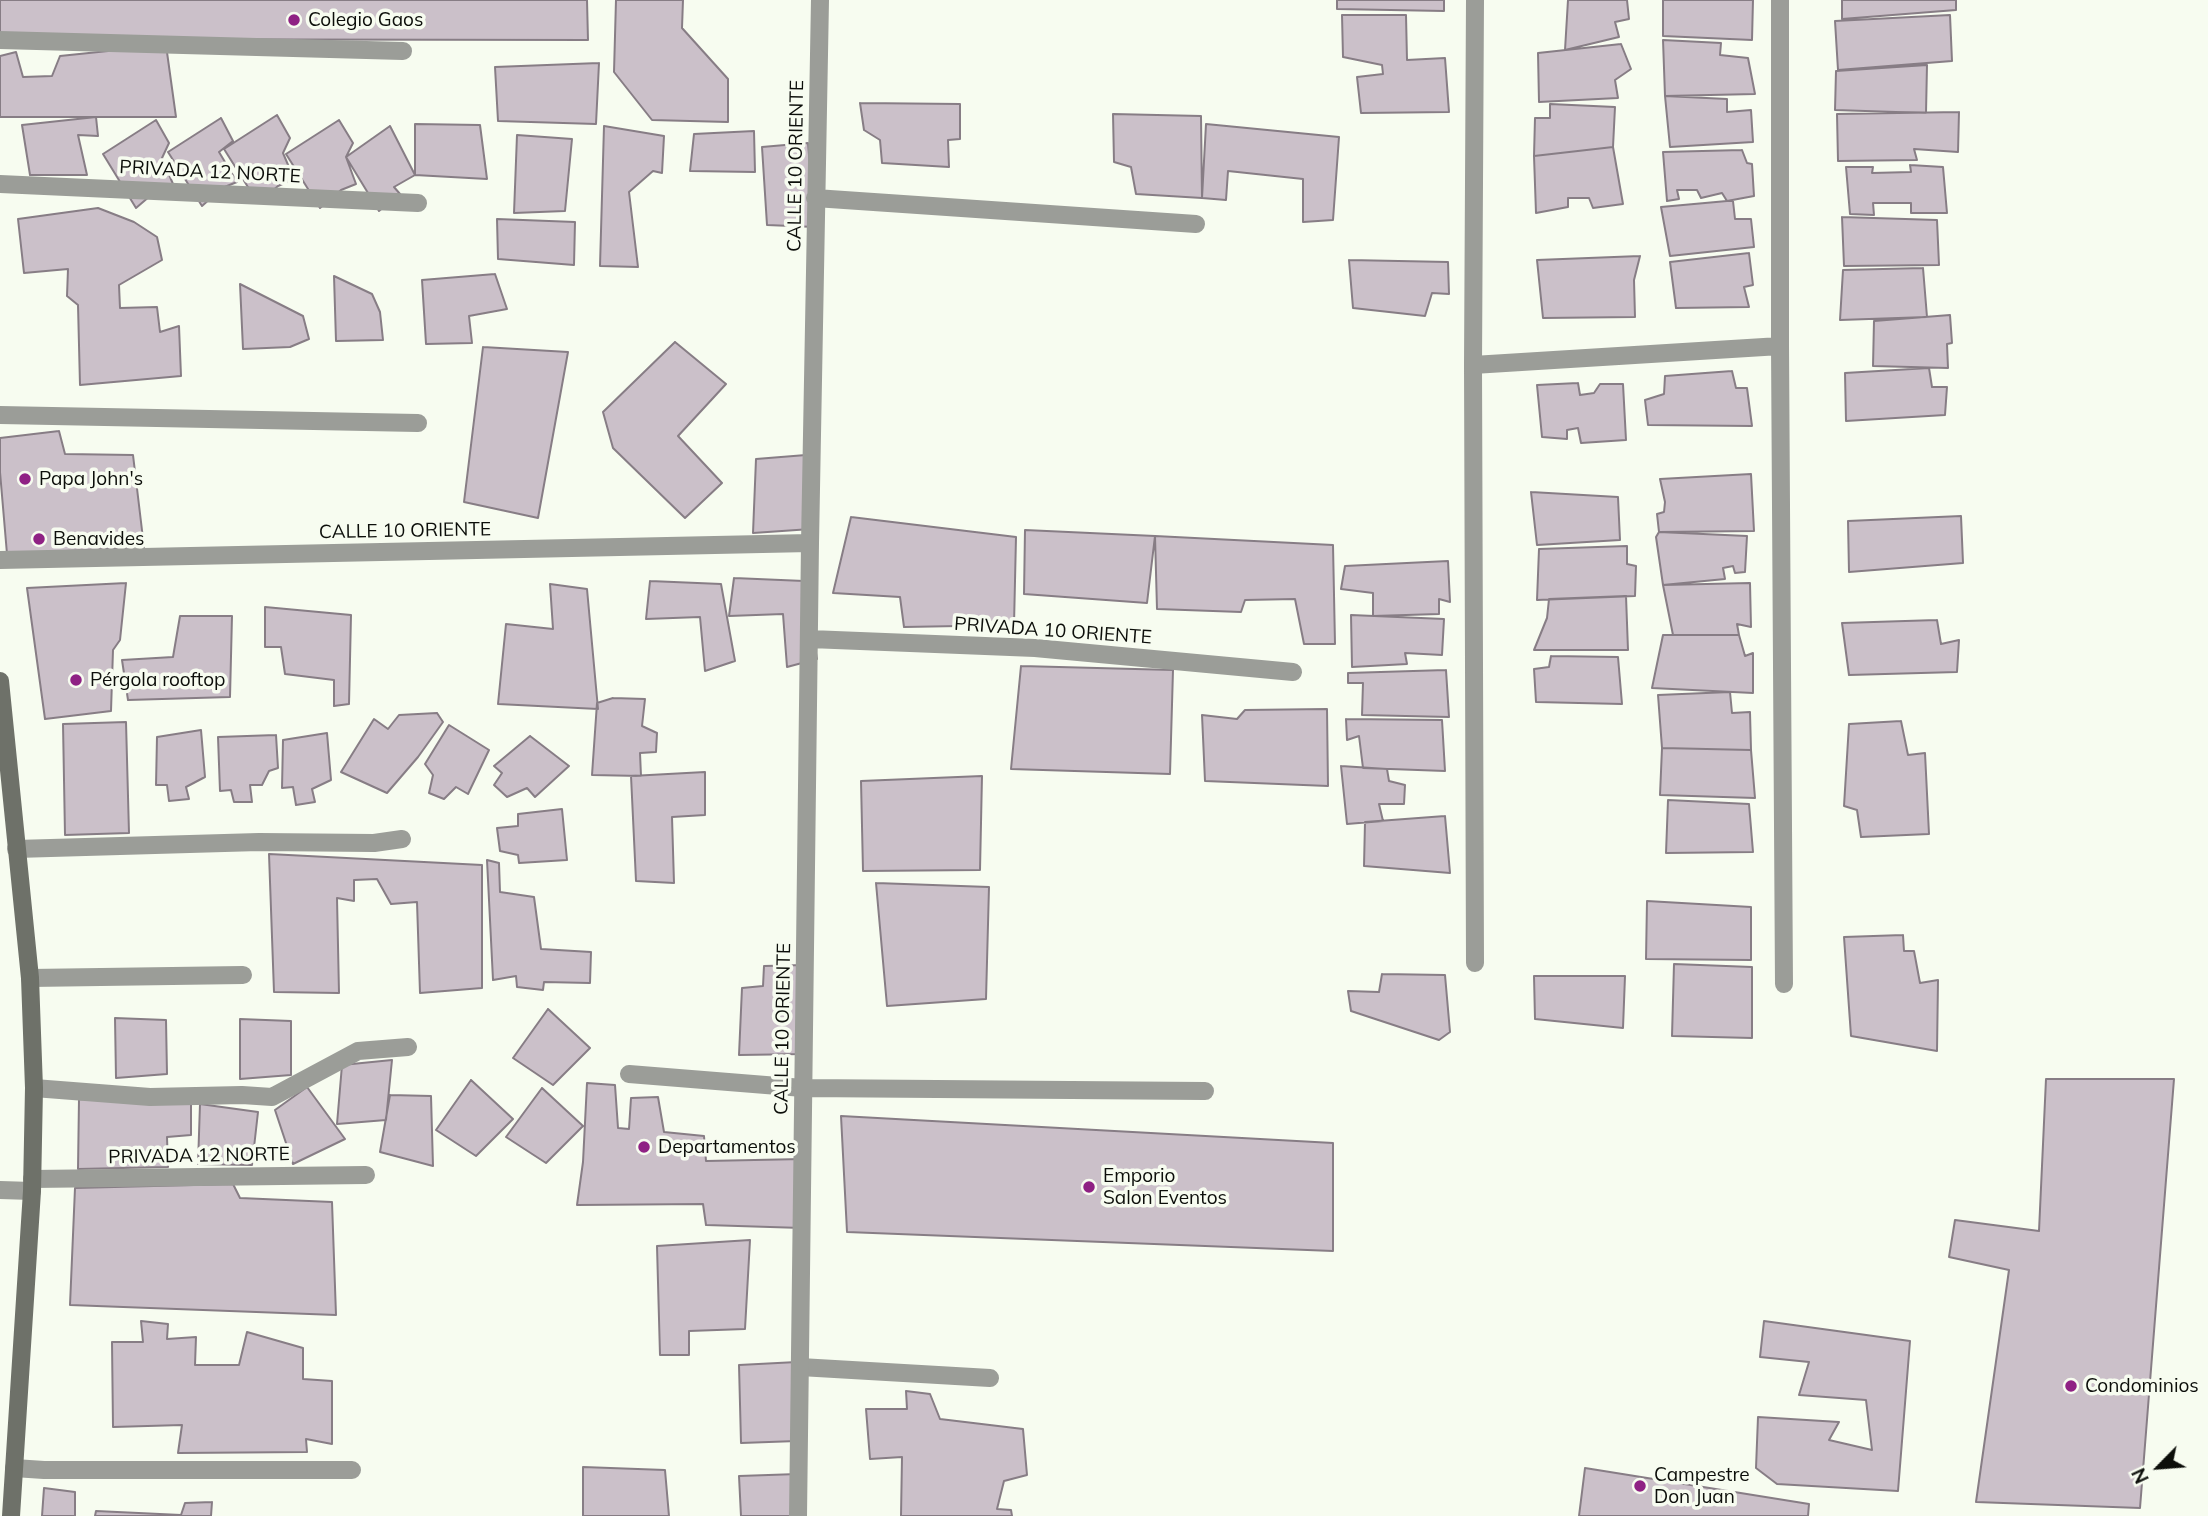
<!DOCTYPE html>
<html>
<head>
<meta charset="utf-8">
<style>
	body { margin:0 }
	#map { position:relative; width:2208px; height:1516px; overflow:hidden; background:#f7fcf0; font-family:Mulish,sans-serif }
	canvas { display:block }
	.north { position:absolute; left:2124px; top:1432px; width:70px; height:70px; -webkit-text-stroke:5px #f7fcf0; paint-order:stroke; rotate:245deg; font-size:19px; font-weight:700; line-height:28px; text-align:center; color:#0c0e0a }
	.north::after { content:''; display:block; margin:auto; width:24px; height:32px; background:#0c0e0a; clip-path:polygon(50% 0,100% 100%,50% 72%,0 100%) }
</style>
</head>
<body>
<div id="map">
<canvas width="2208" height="1516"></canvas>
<div class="north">N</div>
</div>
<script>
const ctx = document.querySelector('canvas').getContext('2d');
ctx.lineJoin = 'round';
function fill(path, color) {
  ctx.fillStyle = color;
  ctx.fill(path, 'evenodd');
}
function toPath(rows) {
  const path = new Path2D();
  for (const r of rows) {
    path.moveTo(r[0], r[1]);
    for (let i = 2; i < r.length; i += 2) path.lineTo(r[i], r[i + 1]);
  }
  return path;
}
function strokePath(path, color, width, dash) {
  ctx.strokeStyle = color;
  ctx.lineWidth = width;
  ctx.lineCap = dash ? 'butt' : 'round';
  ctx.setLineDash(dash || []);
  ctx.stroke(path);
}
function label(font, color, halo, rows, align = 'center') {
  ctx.font = font + ' Mulish,sans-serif';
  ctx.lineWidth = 7;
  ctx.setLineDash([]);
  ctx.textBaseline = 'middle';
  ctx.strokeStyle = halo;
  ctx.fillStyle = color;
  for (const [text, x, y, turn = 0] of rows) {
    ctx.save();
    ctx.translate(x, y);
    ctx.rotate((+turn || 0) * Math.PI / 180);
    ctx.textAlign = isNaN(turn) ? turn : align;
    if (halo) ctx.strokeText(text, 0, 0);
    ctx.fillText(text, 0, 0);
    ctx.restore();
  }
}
const building = toPath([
	[0,0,587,0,588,40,0,39,0,0],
	[616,0,683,0,682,28,728,79,728,122,652,120,614,72,616,0],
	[1337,0,1444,0,1444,11,1337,9,1337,0],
	[1568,0,1627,0,1629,19,1615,22,1619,37,1565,50,1568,0],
	[1663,0,1753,0,1752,40,1663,36,1663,0],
	[1842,0,1956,0,1956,10,1842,19,1842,0],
	[1342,15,1406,15,1407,60,1445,58,1449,112,1361,113,1357,77,1383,74,1382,65,1343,57,1342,15],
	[1950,15,1952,61,1838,70,1835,21,1950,15],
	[1663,40,1721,43,1720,55,1748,58,1755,94,1665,96,1663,40],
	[1621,44,1631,69,1615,80,1618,98,1539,102,1538,53,1621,44],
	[166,45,176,117,0,117,0,56,16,52,23,77,52,76,60,56,166,45],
	[599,63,596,124,498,121,495,67,599,63],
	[1927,65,1926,113,1835,110,1836,71,1927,65],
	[1665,96,1727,99,1727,112,1751,110,1753,142,1670,147,1665,96],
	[860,103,960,104,960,139,948,140,949,167,882,163,880,140,864,130,860,103],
	[1550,104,1615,107,1613,147,1534,156,1535,118,1550,118,1550,104],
	[1959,112,1958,152,1914,149,1917,160,1838,161,1837,114,1959,112],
	[1113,114,1201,116,1202,198,1136,194,1131,167,1114,162,1113,114],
	[277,115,290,138,283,153,294,179,278,186,258,203,224,149,277,115],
	[96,117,98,136,78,135,87,175,30,175,22,125,96,117],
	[221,118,233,141,219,152,237,182,222,188,202,206,168,152,221,118],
	[156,120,169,143,162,158,173,184,157,190,136,208,103,154,156,120],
	[339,120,353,143,346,157,356,184,341,190,320,208,286,154,339,120],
	[415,124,480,125,487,179,415,175,415,124],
	[1206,124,1339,137,1333,220,1303,222,1303,179,1228,171,1226,200,1202,198,1206,124],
	[390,126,415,175,394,187,400,194,379,211,346,157,390,126],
	[604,126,664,136,662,173,653,171,629,192,638,267,600,266,604,126],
	[754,131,755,172,690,171,694,134,754,131],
	[517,135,572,139,565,211,514,213,517,135],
	[808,143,815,227,767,225,762,147,808,143],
	[1613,147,1623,204,1593,208,1589,198,1568,198,1568,207,1536,213,1534,156,1613,147],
	[1742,150,1747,163,1752,164,1754,196,1727,201,1722,193,1701,198,1697,190,1677,190,1679,199,1667,201,1663,152,1742,150],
	[1910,165,1943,167,1947,213,1911,213,1911,203,1873,203,1874,215,1850,214,1846,167,1873,167,1872,173,1911,172,1910,165],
	[1727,201,1733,201,1735,219,1751,219,1754,247,1670,256,1661,207,1727,201],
	[98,208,134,222,157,237,162,260,119,285,120,308,157,307,160,332,179,326,181,376,80,385,78,305,67,296,68,269,24,273,18,219,98,208],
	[1842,217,1937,220,1939,265,1844,266,1842,217],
	[497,219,575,222,574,265,498,259,497,219],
	[1749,253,1753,285,1744,287,1749,307,1676,308,1670,262,1749,253],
	[1640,256,1634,280,1635,317,1543,318,1537,260,1640,256],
	[1349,260,1448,262,1449,294,1432,293,1425,316,1353,308,1349,260],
	[1923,268,1927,317,1840,320,1843,270,1923,268],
	[495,274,507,309,469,316,472,343,426,344,422,280,495,274],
	[334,276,372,294,380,312,383,340,336,341,334,276],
	[240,284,303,316,309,339,290,347,243,349,240,284],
	[1950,315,1952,343,1947,344,1948,368,1873,366,1874,321,1950,315],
	[675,342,726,384,678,436,722,483,685,518,613,448,603,412,675,342],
	[483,347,568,352,538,518,464,502,483,347],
	[1929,368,1932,387,1947,387,1945,415,1846,421,1845,373,1929,368],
	[1732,371,1736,388,1747,388,1752,426,1648,425,1645,400,1664,394,1665,376,1732,371],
	[1578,383,1580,395,1594,393,1600,384,1623,384,1626,440,1581,443,1578,428,1567,430,1567,439,1542,437,1537,385,1578,383],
	[59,431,65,454,133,455,144,547,7,554,0,472,0,438,59,431],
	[806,455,811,529,753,533,756,459,806,455],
	[1751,474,1754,531,1659,532,1657,514,1664,512,1665,502,1660,479,1751,474],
	[1531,492,1618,497,1620,540,1537,545,1531,492],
	[1961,516,1963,563,1849,572,1848,521,1961,516],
	[851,517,1016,537,1014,625,904,627,900,597,833,593,851,517],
	[1025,530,1155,536,1147,603,1024,594,1025,530],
	[1659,532,1747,536,1745,572,1735,573,1733,566,1723,568,1725,579,1663,585,1656,537,1659,532],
	[1155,536,1333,545,1335,644,1304,644,1295,599,1245,600,1241,612,1157,609,1155,536],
	[1627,546,1627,564,1636,566,1635,596,1537,600,1539,549,1627,546],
	[1448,561,1450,602,1439,599,1439,614,1373,616,1373,593,1341,589,1345,566,1448,561],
	[734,578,804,581,817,659,787,667,783,614,729,616,734,578],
	[650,581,721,584,735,661,705,671,700,617,646,619,650,581],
	[126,583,120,640,113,650,111,711,45,719,27,588,126,583],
	[1750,583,1751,627,1737,624,1739,635,1673,635,1663,585,1750,583],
	[550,584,587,589,598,709,498,704,506,624,553,629,550,584],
	[1626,596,1628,650,1534,650,1547,618,1549,599,1626,596],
	[265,607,351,615,349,704,334,706,334,680,285,674,281,647,265,647,265,607],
	[1351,615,1444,619,1442,655,1405,653,1407,664,1352,667,1351,615],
	[180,616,232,616,230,697,128,700,122,660,173,657,180,616],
	[1937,620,1941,644,1959,640,1957,672,1849,675,1842,623,1937,620],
	[1663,635,1739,635,1745,656,1753,653,1753,693,1652,688,1663,635],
	[1551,656,1618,657,1622,704,1536,702,1534,669,1549,667,1551,656],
	[1021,666,1173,670,1170,774,1011,769,1021,666],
	[1446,670,1449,717,1362,715,1363,683,1348,683,1348,673,1446,670],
	[1730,692,1732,713,1750,712,1751,750,1662,748,1658,695,1730,692],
	[613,698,645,699,642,726,657,733,656,752,640,753,641,776,592,775,597,703,613,698],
	[1327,709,1328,786,1205,781,1202,715,1237,719,1245,710,1327,709],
	[437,713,443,722,418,757,387,793,341,772,374,719,388,729,399,715,437,713],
	[1346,719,1442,720,1445,771,1363,768,1359,736,1347,740,1346,719],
	[1901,721,1908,755,1925,753,1929,834,1861,837,1857,810,1844,806,1849,724,1901,721],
	[126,722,129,833,65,835,63,724,126,722],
	[449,725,489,750,468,794,456,787,444,799,429,793,433,775,425,764,449,725],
	[201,730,205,777,186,787,189,799,169,801,167,785,156,785,157,737,201,730],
	[327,733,331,780,312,789,315,802,296,805,293,787,282,788,283,740,327,733],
	[276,735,278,768,269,771,262,785,250,785,252,802,234,802,231,790,220,791,218,737,276,735],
	[530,736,569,766,535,797,527,788,507,797,494,785,502,773,494,766,530,736],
	[1662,748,1751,750,1755,798,1660,795,1662,748],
	[1341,766,1387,769,1389,781,1405,785,1404,804,1379,804,1383,821,1347,824,1341,766],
	[705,772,705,815,672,817,674,883,636,881,631,776,705,772],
	[982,776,980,870,863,871,861,781,982,776],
	[1668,800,1749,804,1753,852,1666,853,1668,800],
	[562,809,567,860,519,863,518,855,500,851,497,828,518,826,518,814,562,809],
	[1445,816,1450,873,1364,866,1365,822,1445,816],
	[269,854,482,865,482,988,420,993,417,902,391,904,377,879,354,880,354,901,337,898,339,993,274,992,269,854],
	[487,860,499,863,500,892,534,897,541,949,591,952,590,983,544,982,543,990,517,987,516,976,493,980,487,860],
	[876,883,989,887,986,999,887,1006,876,883],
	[1647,901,1751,907,1751,960,1646,959,1647,901],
	[1903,935,1904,951,1914,951,1920,983,1938,980,1937,1051,1851,1036,1844,937,1903,935],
	[1674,964,1752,967,1752,1038,1672,1036,1674,964],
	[805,965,804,1054,739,1055,742,988,763,986,764,966,805,965],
	[1382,974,1445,975,1450,1032,1439,1040,1351,1011,1348,991,1379,992,1382,974],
	[1534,976,1625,976,1623,1028,1535,1019,1534,976],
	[548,1009,590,1048,553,1085,513,1058,548,1009],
	[115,1018,166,1020,167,1074,116,1078,115,1018],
	[240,1019,291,1021,291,1075,240,1079,240,1019],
	[392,1060,386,1120,337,1124,342,1065,392,1060],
	[2046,1079,2174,1079,2140,1508,1976,1502,2009,1270,1949,1257,1955,1220,2039,1231,2046,1079],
	[471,1080,513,1119,476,1156,436,1130,471,1080],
	[587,1083,615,1085,618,1128,629,1129,631,1098,658,1097,664,1132,704,1136,706,1161,803,1159,802,1228,706,1225,703,1204,577,1205,583,1162,587,1083],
	[307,1087,345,1139,293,1164,275,1110,307,1087],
	[542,1088,583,1126,546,1163,506,1137,542,1088],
	[390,1095,431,1096,433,1166,380,1152,390,1095],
	[79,1099,191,1101,191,1135,167,1137,168,1167,78,1169,79,1099],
	[200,1104,258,1112,252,1165,198,1164,200,1104],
	[841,1116,1333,1143,1333,1251,847,1232,841,1116],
	[233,1184,240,1198,332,1202,336,1315,70,1305,75,1188,233,1184],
	[750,1240,745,1329,689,1331,689,1355,660,1355,657,1246,750,1240],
	[141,1321,168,1324,167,1339,196,1337,195,1365,239,1365,247,1332,303,1348,303,1379,332,1381,332,1444,306,1439,307,1452,178,1453,182,1425,113,1427,112,1342,143,1342,141,1321],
	[1764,1321,1910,1341,1898,1491,1777,1484,1756,1468,1758,1417,1839,1422,1829,1440,1872,1450,1866,1400,1799,1395,1809,1362,1760,1357,1764,1321],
	[797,1362,797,1441,741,1443,739,1365,797,1362],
	[906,1391,930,1394,940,1419,1023,1429,1027,1475,1004,1481,997,1509,1011,1510,1012,1516,901,1516,902,1457,870,1459,866,1409,907,1409,906,1391],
	[583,1467,665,1470,669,1516,583,1516,583,1467],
	[1585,1468,1809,1504,1808,1516,1579,1516,1585,1468],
	[798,1474,797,1516,741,1516,739,1476,798,1474],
	[44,1488,75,1492,75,1516,42,1516,44,1488],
	[212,1502,211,1516,95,1516,96,1511,181,1515,185,1503,212,1502]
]);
const service = toPath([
	[0,415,418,423],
	[629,1074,803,1088],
	[0,1190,32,1191],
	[800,1367,990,1378]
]);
const minor = toPath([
	[1475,0,1473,365,1475,963],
	[1780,0,1780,346,1784,984],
	[0,40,403,51],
	[0,184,418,203],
	[815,198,1196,224],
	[1473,365,1780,346],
	[0,560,810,543],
	[810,639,1035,648,1293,672],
	[16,849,259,842,374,843,402,839],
	[30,978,243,975],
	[34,1088,150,1097,242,1095,272,1097,358,1051,408,1047],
	[803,1088,1205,1091],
	[32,1179,366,1175],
	[14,1468,44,1470,352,1470],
	[798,1516,810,543,820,0]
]);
const secondary = toPath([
	[0,681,30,978,34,1088,32,1191,11,1516]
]);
const markers = [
	[294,20,7,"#8f2184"],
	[25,479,7,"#8f2184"],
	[39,539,7,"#8f2184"],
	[76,680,7,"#8f2184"],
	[644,1147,7,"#8f2184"],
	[1089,1187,7,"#8f2184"],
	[2071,1386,7,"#8f2184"],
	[1640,1486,7,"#8f2184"]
];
const poiNames = [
	["Colegio Gaos",308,20],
	["Papa John's",39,479],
	["Benavides",53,539],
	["Pérgola rooftop",90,680],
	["Departamentos",658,1147],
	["Emporio",1103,1176],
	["Salon Eventos",1103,1198],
	["Condominios",2085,1386],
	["Campestre",1654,1475],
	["Don Juan",1654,1497]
];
const streetNames = [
	["CALLE 10 ORIENTE",796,166,-89],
	["PRIVADA 12 NORTE",210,172,3],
	["CALLE 10 ORIENTE",405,531,-1],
	["PRIVADA 10 ORIENTE",1053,631,4],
	["CALLE 10 ORIENTE",783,1029,-89],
	["PRIVADA 12 NORTE",199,1156,-1]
];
fill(building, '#cbc0c9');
strokePath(building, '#877d85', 2);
strokePath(service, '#9b9d98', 18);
strokePath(minor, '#9b9d98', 18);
strokePath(secondary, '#6e7169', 18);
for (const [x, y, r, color] of markers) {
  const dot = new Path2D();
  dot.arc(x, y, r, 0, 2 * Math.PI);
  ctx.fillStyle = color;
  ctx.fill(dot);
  strokePath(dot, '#f7fcf0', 2.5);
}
label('19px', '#0c0e0a', '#f7fcf0', poiNames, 'left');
label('19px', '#0c0e0a', '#f7fcf0', streetNames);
</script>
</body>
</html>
